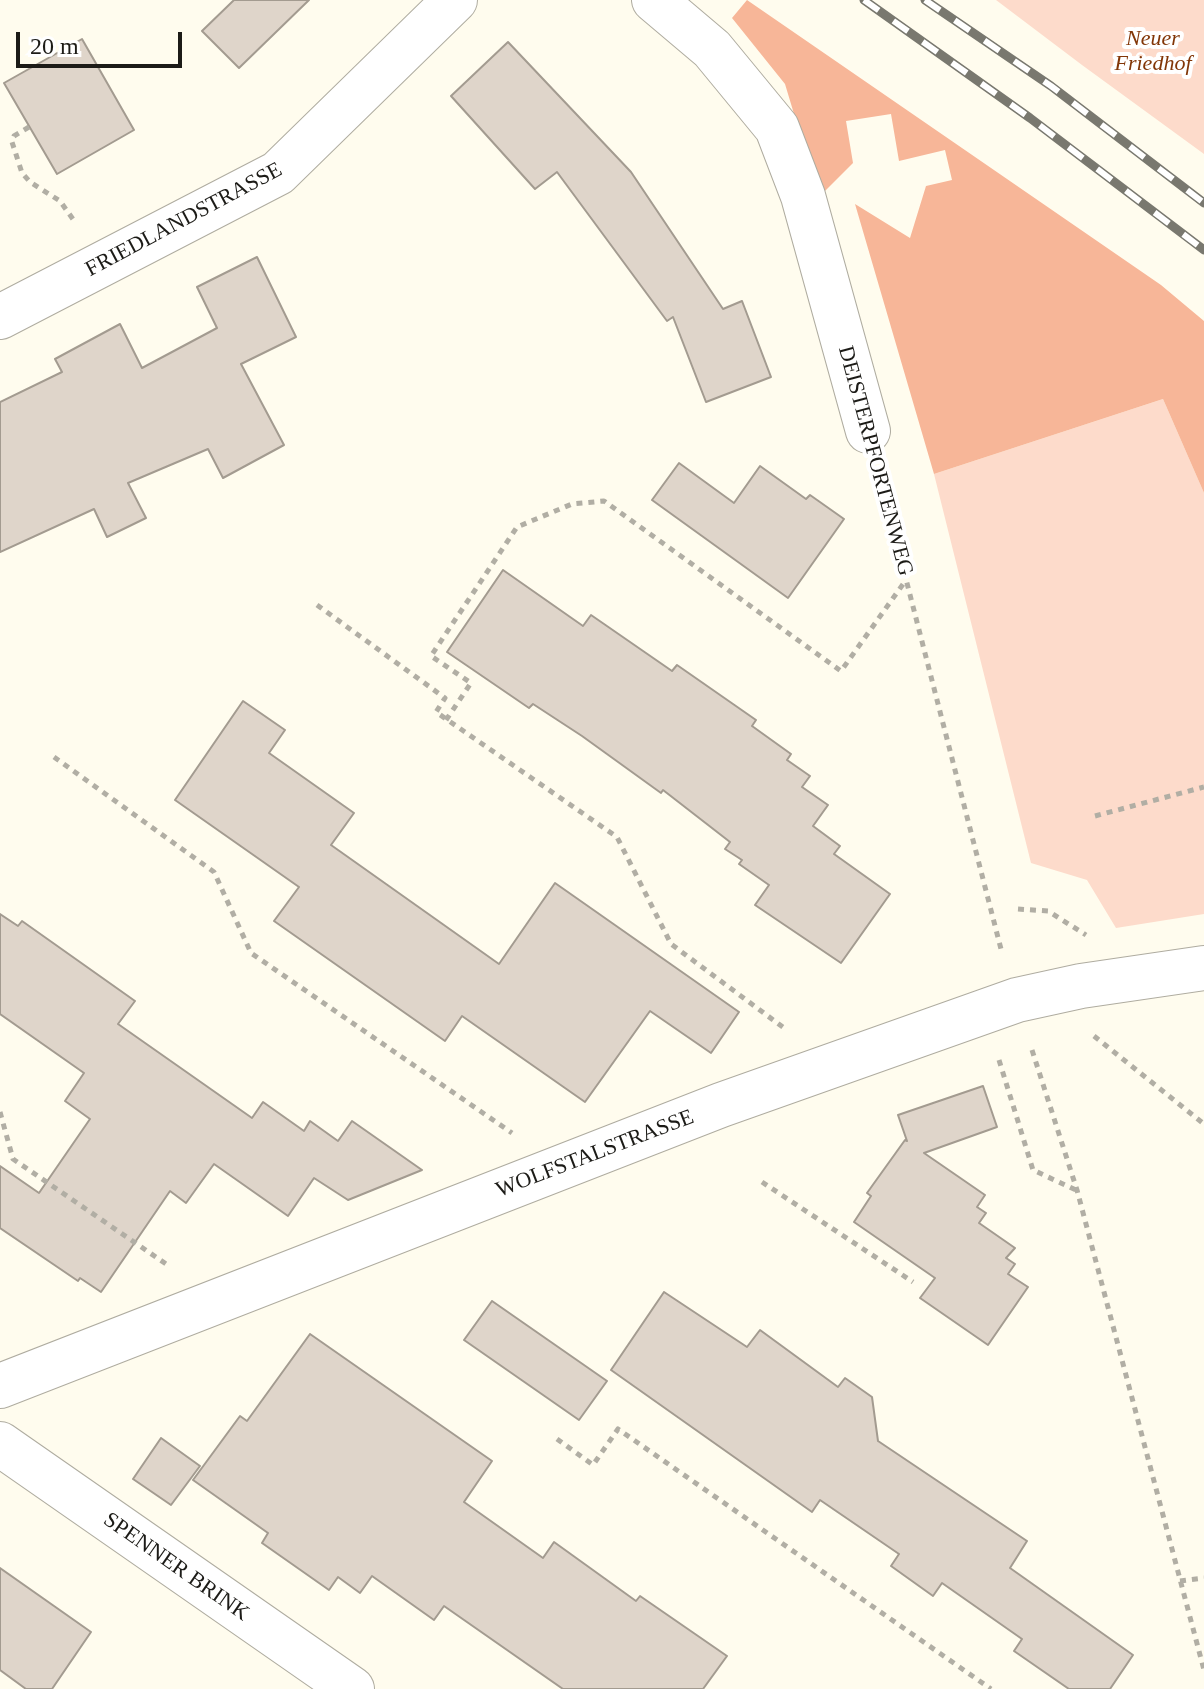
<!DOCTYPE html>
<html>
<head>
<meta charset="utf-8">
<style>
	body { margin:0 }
	#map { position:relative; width:1204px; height:1689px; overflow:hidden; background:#fffcee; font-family:Georgia,serif }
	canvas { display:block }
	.scale { position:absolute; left:16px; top:32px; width:166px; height:36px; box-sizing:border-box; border:4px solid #1c1b17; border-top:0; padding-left:10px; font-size:24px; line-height:28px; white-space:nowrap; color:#1c1b17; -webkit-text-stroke:6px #fff; paint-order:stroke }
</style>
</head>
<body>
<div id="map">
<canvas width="1204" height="1689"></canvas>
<div class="scale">20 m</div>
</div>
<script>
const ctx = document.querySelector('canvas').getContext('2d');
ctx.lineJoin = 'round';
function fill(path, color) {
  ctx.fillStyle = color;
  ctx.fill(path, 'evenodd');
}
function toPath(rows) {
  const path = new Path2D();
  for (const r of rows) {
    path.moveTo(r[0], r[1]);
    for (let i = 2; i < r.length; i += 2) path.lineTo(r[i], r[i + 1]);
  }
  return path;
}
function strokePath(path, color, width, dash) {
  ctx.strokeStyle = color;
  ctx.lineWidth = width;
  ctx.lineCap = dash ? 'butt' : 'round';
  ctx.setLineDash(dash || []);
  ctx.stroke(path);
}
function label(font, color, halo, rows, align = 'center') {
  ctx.font = font + ' Georgia,serif';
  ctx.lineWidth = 8;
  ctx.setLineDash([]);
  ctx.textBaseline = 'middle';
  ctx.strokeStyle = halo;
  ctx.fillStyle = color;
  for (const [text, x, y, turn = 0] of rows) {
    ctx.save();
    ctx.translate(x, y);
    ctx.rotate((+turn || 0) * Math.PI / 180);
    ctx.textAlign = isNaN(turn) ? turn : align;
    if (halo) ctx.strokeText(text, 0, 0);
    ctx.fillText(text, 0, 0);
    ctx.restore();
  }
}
const green = toPath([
	[996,0,1204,0,1204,154,1082,65],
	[1163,399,1204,493,1204,914,1116,928,1087,880,1031,863,934,474]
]);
const forest = toPath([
	[747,0,1161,285,1204,321,1204,493,1163,399,934,474,855,204,910,238,926,186,952,180,945,150,899,161,891,114,846,121,853,163,819,197,785,84,732,18]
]);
const building = toPath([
	[234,0,309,0,239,68,202,31,234,0],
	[82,39,134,130,57,174,4,83,82,39],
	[508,42,631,172,723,309,742,301,771,377,706,402,673,317,667,321,557,172,535,189,451,96,508,42],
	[257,257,296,337,241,364,284,445,223,478,208,449,128,483,146,518,107,537,94,509,0,552,0,402,62,372,55,359,120,324,142,368,217,328,197,287,257,257],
	[679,463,734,503,760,466,806,499,810,495,844,519,788,598,652,500,679,463],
	[503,570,583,626,591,615,672,671,677,665,756,720,752,726,791,754,787,760,810,776,802,787,828,805,813,826,840,846,834,854,890,894,841,963,755,905,769,885,739,864,742,860,725,849,730,842,663,790,661,793,582,736,533,704,529,708,447,652,503,570],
	[243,701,285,730,269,753,354,813,331,845,499,964,555,883,739,1012,711,1053,650,1011,585,1102,462,1016,445,1041,274,921,299,887,175,800,243,701],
	[0,914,18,926,22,921,135,1001,118,1024,252,1118,263,1102,304,1131,310,1121,338,1141,352,1121,422,1170,348,1200,314,1178,288,1216,214,1164,186,1203,170,1191,101,1292,80,1278,78,1281,0,1228,0,1166,39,1193,90,1119,65,1101,84,1073,0,1014,0,914],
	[983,1086,997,1127,924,1153,985,1195,977,1207,986,1213,979,1223,1015,1248,1006,1258,1015,1264,1008,1274,1028,1287,988,1345,920,1298,935,1278,854,1222,871,1196,867,1193,905,1140,907,1141,898,1115,983,1086],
	[664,1292,747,1347,760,1330,838,1387,845,1378,872,1397,878,1441,1027,1541,1010,1568,1133,1655,1110,1689,1069,1689,1014,1651,1022,1639,942,1583,933,1596,891,1566,899,1554,820,1500,812,1512,611,1370,664,1292],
	[492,1301,607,1381,579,1420,464,1340,492,1301],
	[310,1334,492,1461,464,1502,543,1558,554,1542,636,1601,640,1596,727,1656,703,1689,563,1689,444,1606,434,1620,372,1576,360,1593,338,1577,329,1590,262,1543,268,1533,193,1480,240,1416,247,1421,310,1334],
	[161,1438,200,1466,171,1505,133,1479,161,1438],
	[0,1568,91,1632,52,1689,26,1689,0,1670,0,1568]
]);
const path = toPath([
	[29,127,14,136,12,142,22,173,30,182,60,201,75,222],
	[880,478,1002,953],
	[317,605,445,698,436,712,617,837,671,944,784,1028],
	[446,720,471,683,431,656,517,527,572,504,604,501,841,671,906,580],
	[54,757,214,872,251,953,512,1133],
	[1095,816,1204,787],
	[1018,909,1048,911,1086,935],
	[1094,1036,1204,1124],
	[1032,1050,1077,1190,1204,1670],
	[999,1060,1033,1170,1076,1190],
	[0,1112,13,1159,169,1266],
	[762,1182,913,1282],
	[557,1439,593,1465,618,1429,991,1689],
	[1180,1581,1204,1578]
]);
const minor = toPath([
	[654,0,712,49,777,128,803,196,868,431],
	[0,317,278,173,455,0],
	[0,1386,721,1105,1017,1000,1081,986,1204,968],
	[0,1444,352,1689]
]);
const rail = toPath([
	[864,0,1030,118,1204,250],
	[925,0,1051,86,1204,203]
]);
const parkNames = [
	["Neuer",1153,39],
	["Friedhof",1153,64]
];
const streetNames = [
	["FRIEDLANDSTRASSE",184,220,-28],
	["DEISTERPFORTENWEG",875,461,75],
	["WOLFSTALSTRASSE",595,1154,-21],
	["SPENNER BRINK",176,1567,35]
];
fill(green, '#fddbcb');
fill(forest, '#f7b698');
fill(building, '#dfd5ca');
strokePath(building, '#a39b90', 2);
strokePath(minor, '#afaca0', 46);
strokePath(path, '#b1aea4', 5, [6, 6]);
strokePath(minor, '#fff', 44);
strokePath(rail, '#79786f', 9);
strokePath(rail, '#fff', 6, [18]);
label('italic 22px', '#823607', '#fff', parkNames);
label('22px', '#1c1b17', '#fff', streetNames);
</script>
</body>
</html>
